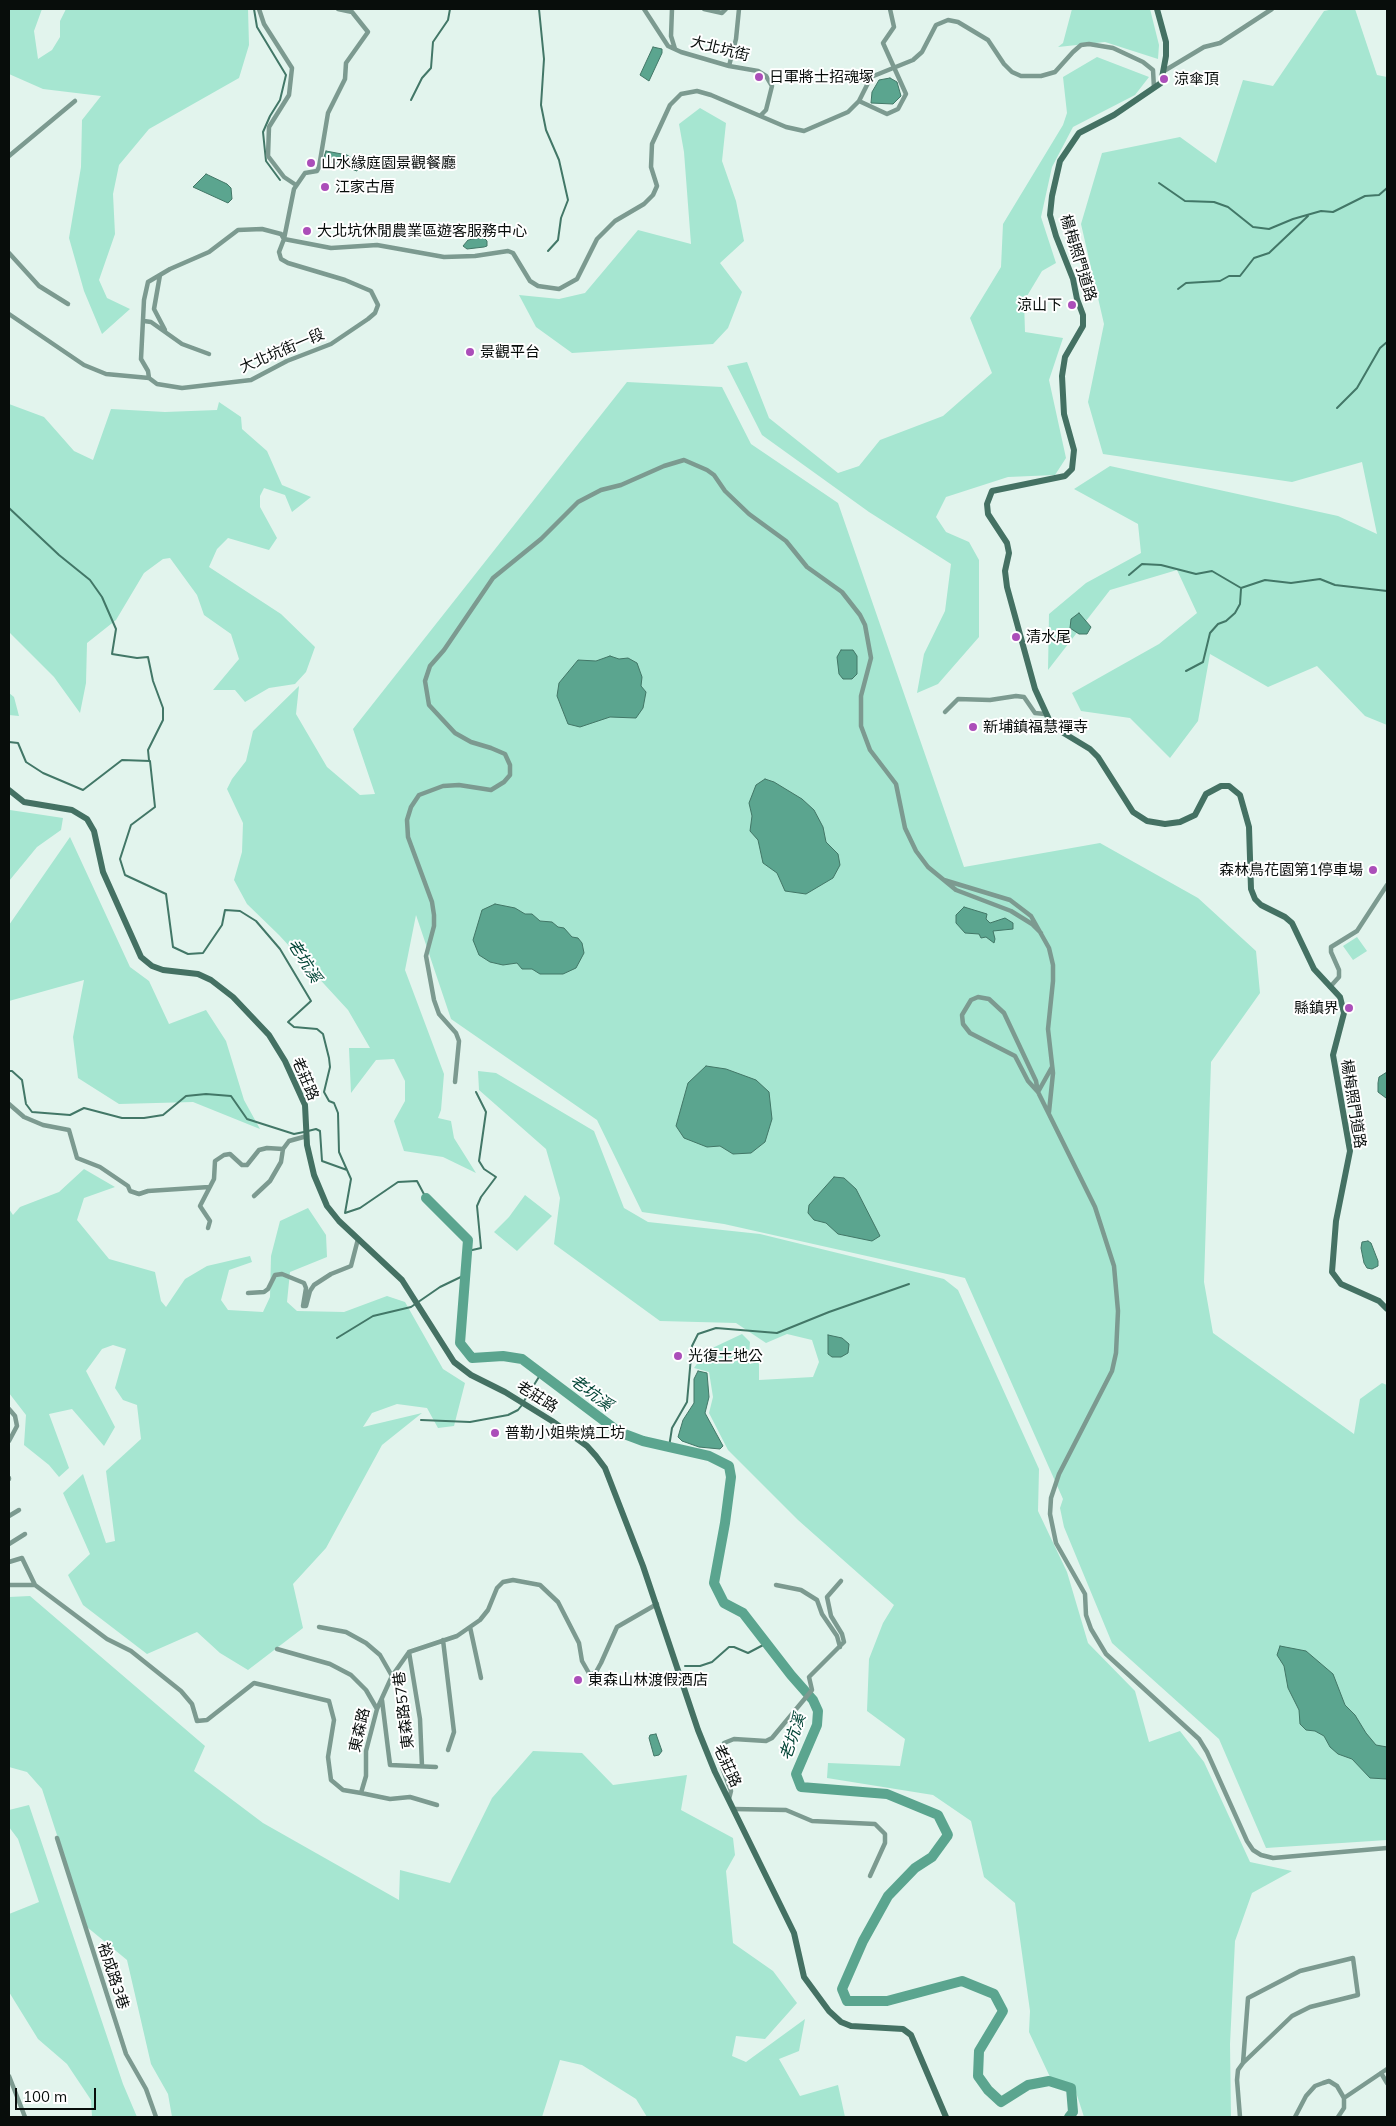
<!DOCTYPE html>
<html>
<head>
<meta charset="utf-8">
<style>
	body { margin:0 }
	#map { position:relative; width:1396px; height:2126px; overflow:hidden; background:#e2f4ed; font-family:Mulish,sans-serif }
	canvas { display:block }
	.frame { position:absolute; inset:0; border:10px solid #080d0b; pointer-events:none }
	.scale { position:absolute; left:15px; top:2088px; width:81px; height:22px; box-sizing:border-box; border:2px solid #080d0b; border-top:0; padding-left:6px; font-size:15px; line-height:18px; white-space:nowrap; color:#080d0b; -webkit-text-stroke:4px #fff; paint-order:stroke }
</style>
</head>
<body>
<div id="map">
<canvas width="1396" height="2126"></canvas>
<div class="frame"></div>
<div class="scale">100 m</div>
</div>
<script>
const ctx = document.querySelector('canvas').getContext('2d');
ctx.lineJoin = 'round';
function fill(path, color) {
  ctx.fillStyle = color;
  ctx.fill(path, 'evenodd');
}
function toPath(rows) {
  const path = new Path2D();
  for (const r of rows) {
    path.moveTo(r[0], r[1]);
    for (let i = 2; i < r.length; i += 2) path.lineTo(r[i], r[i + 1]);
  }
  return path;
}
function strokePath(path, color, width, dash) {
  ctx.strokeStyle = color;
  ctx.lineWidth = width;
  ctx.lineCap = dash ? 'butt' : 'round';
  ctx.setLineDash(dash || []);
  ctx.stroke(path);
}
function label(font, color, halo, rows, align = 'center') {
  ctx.font = font + ' Mulish,"Noto Sans TC",sans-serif';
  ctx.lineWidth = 4;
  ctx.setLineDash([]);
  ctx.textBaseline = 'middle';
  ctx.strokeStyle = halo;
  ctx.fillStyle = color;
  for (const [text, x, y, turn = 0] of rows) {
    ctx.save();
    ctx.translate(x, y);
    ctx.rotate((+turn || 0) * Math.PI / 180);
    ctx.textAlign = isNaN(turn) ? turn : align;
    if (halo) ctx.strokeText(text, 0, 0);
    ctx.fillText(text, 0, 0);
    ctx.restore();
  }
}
const green = toPath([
	[9,9,42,9,34,31,38,59,52,50,60,37,60,21,66,9,248,9,249,45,239,78,149,129,119,165,113,194,115,234,99,280,107,298,130,309,102,334,84,291,69,238,81,167,82,120,101,96,43,89,9,74],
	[1072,9,1150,9,1159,45,1158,59,1105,42,1058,47,1063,43],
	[1334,9,1355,9,1377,75,1387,77,1387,725,1365,716,1317,666,1268,687,1210,654,1198,721,1170,758,1130,718,1081,711,1072,693,1159,644,1197,613,1177,570,1110,590,1048,670,1049,614,1086,583,1141,553,1138,524,1074,489,1110,466,1338,516,1377,534,1362,462,1292,482,1103,454,1088,402,1104,324,1081,224,1102,153,1180,137,1216,163,1243,80,1273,86,1324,11],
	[1097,57,1149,77,1135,95,1073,127,1052,167,1041,217,1056,263,1042,271,1024,301,1025,332,1063,338,1049,380,1066,458,1055,475,1008,477,946,497,936,517,946,532,969,542,979,560,979,637,938,684,917,693,924,654,945,611,951,564,869,512,762,435,727,366,747,362,769,418,838,473,859,466,880,440,943,416,992,373,970,318,1001,267,1003,224,1063,125,1067,113,1063,77],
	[700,108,726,123,722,161,736,201,744,241,720,263,742,292,728,328,713,344,572,353,536,327,519,295,559,299,585,293,638,230,691,244,684,152,679,124],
	[627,382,722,387,751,444,838,503,964,867,1100,843,1198,898,1256,951,1260,993,1211,1062,1204,1282,1213,1333,1354,1434,1360,1399,1382,1383,1387,1385,1387,1840,1266,1848,1219,1739,1112,1643,1064,1527,1060,1508,1063,1499,965,1278,724,1224,642,1212,597,1120,451,1019,416,915,405,970,444,1074,441,1110,438,1118,451,1121,454,1138,476,1173,443,1157,404,1151,394,1121,405,1101,405,1081,394,1059,376,1060,351,1093,349,1048,370,1048,348,1010,279,935,247,904,234,880,242,852,243,823,227,789,232,779,246,761,253,731,299,686,296,714,327,767,360,795,375,794,353,729],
	[219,402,241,417,242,429,267,451,282,485,311,497,292,512,285,495,264,488,260,496,260,507,277,538,269,550,228,538,217,549,209,567,281,614,315,647,306,672,295,684,269,688,245,702,235,690,213,690,239,659,231,634,204,615,197,595,170,558,163,559,144,573,116,620,87,643,86,683,80,713,54,677,9,632,9,404,44,417,74,451,93,460,111,409,165,412,217,410],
	[9,693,14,697,19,716,9,715],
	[10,810,63,818,61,830,37,847,9,881],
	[70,837,130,967,149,981,169,1024,206,1010,226,1041,244,1100,260,1129,193,1102,119,1104,78,1078,73,1037,84,980,9,1001,9,925],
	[1357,937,1367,951,1353,960,1343,946],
	[478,1071,496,1073,594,1131,624,1208,648,1222,760,1234,944,1279,958,1290,1039,1469,1038,1511,1067,1572,1088,1643,1135,1691,1149,1742,1180,1731,1204,1762,1250,1862,1292,1871,1252,1893,1235,1941,1230,2044,1231,2117,1084,2117,1074,2086,1050,2077,1029,2032,1030,2011,1015,1903,984,1877,971,1821,933,1795,827,1778,828,1763,900,1766,905,1739,867,1711,869,1659,883,1623,894,1605,798,1520,728,1450,709,1413,713,1397,709,1372,694,1368,706,1351,742,1334,750,1342,749,1354,759,1358,759,1380,813,1377,819,1362,812,1340,787,1334,766,1343,736,1323,660,1321,554,1244,560,1198,546,1149,479,1090],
	[84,1169,115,1187,84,1198,77,1220,109,1259,155,1272,161,1301,166,1307,185,1279,207,1266,250,1256,252,1262,229,1270,221,1300,228,1310,263,1312,270,1297,271,1256,280,1221,308,1208,326,1235,327,1257,290,1272,287,1302,297,1311,344,1312,387,1296,405,1302,443,1369,465,1383,454,1426,438,1428,427,1408,397,1404,372,1413,363,1427,422,1413,382,1445,326,1548,293,1584,303,1628,248,1670,220,1653,197,1632,147,1654,83,1605,68,1575,90,1554,63,1493,83,1474,106,1543,115,1541,106,1471,141,1439,137,1405,123,1400,115,1388,126,1349,113,1345,102,1349,86,1371,115,1427,104,1446,72,1409,49,1414,69,1468,59,1477,49,1465,24,1445,26,1415,9,1393,9,1209,13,1215,20,1207,59,1192],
	[525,1195,552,1216,517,1251,494,1232,509,1217],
	[30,1596,205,1746,194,1771,263,1823,399,1900,400,1870,450,1883,492,1798,533,1751,582,1753,613,1785,687,1775,681,1810,733,1838,735,1855,726,1871,733,1943,773,1971,797,2003,765,2039,736,2036,732,2056,746,2062,805,2019,799,2051,779,2059,800,2096,838,2085,845,2117,647,2117,636,2099,582,2065,560,2060,542,2117,172,2117,168,2094,151,2064,127,1960,87,1927,42,1789,27,1772,9,1767,9,1597],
	[29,1805,123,2084,137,2117,92,2117,91,2100,67,2064,38,2039,9,1992,9,1914,39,1902,18,1839,9,1827,9,1810]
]);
const water = toPath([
	[653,47,662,49,662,53,649,81,640,75,653,47],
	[890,78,897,82,901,96,893,104,871,103,872,92,879,80,890,78],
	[326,151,347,155,353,159,360,166,357,171,327,161,324,157,326,151],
	[206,174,227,184,231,188,232,199,228,203,193,187,206,174],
	[483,237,487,241,487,246,484,247,467,249,463,246,468,240,483,237],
	[1079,613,1091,627,1087,634,1079,634,1070,628,1071,619,1079,613],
	[841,650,853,650,857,656,857,674,852,679,843,679,839,674,837,657,841,650],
	[610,656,619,659,628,658,637,663,642,677,641,686,646,692,643,708,636,718,610,717,580,727,568,724,557,696,559,683,578,660,596,661,610,656],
	[765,779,774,782,802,799,814,810,823,827,826,842,838,854,840,865,833,878,806,894,785,891,777,873,763,863,758,840,750,831,752,816,749,803,756,785,765,779],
	[495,904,515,908,525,914,532,914,540,921,552,922,558,927,564,928,572,937,578,938,582,943,584,953,576,968,563,974,540,974,532,969,522,969,517,963,503,965,490,962,479,955,473,940,482,910,495,904],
	[964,907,987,914,986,919,990,923,1005,918,1013,923,1013,929,993,931,995,939,994,943,986,937,981,938,979,934,965,933,956,923,956,915,964,907],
	[706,1066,726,1069,756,1080,769,1092,772,1119,765,1142,751,1153,733,1154,720,1146,707,1147,684,1138,676,1126,688,1083,706,1066],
	[1387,1072,1387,1097,1386,1098,1378,1092,1378,1083,1379,1077,1387,1072],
	[834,1177,844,1178,856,1189,880,1236,872,1241,838,1234,826,1223,814,1220,808,1213,809,1205,834,1177],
	[1368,1241,1371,1243,1378,1261,1378,1266,1372,1269,1367,1268,1364,1263,1361,1248,1362,1242,1368,1241],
	[828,1335,842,1338,849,1344,848,1353,841,1357,832,1357,828,1354,828,1335],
	[698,1371,707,1373,709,1397,705,1413,723,1446,720,1449,699,1447,682,1441,678,1437,683,1420,694,1403,694,1379,698,1371],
	[1280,1646,1306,1651,1333,1674,1345,1705,1355,1715,1366,1733,1376,1745,1387,1747,1387,1779,1370,1778,1352,1759,1338,1754,1330,1747,1324,1736,1315,1731,1306,1730,1300,1724,1299,1710,1288,1688,1284,1666,1277,1655,1280,1646],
	[656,1734,662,1751,659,1755,654,1756,649,1738,650,1735,656,1734]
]);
const stream = toPath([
	[254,9,257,27,286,75,280,100,270,116,263,132,266,161,280,180],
	[539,9,544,59,541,105,546,130,559,160,568,200,561,218,558,240,548,251],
	[411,100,422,78,431,68,433,42,448,20,450,9],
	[1159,183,1185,201,1214,202,1228,207,1253,227,1269,229,1293,219,1321,211,1333,212,1365,196,1379,195,1387,188],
	[1178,289,1186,283,1220,281,1229,276,1240,276,1254,258,1269,253,1308,216],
	[1337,408,1357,388,1380,348,1387,342],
	[9,508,59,555,90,580,102,597,116,629,112,654,137,658,148,657,153,681,163,708,163,720,148,750,149,760],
	[1129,575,1142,564,1161,565,1196,574,1212,571,1241,588,1265,580,1291,583,1320,579,1335,585,1387,591],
	[1186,671,1203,662,1210,633,1218,624,1226,621,1235,613,1240,604,1241,589],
	[9,742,18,743,26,762,43,773,83,790,122,760,150,761,155,807,131,825,120,859,125,875,166,894,173,947,188,954,203,953,222,925,225,910,240,911,256,921,280,949,311,1001,288,1022,294,1027,317,1029,323,1034,329,1058,330,1067,324,1092,329,1101,334,1103,338,1113,339,1152,351,1179,345,1213,360,1208,398,1182,417,1181,426,1198],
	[9,1071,12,1071,22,1080,26,1104,32,1112,70,1115,84,1108,122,1118,144,1118,163,1115,186,1096,206,1094,231,1096,247,1119,294,1134,304,1132],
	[308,1131,316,1129,320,1131,322,1161,347,1170],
	[468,1251,481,1248,477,1206,481,1197,496,1177,484,1169,479,1161,486,1112,476,1092],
	[337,1338,373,1316,411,1307,440,1287,467,1274],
	[524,1401,542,1372],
	[421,1420,470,1422,508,1415,518,1410,522,1405],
	[669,1447,672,1428,687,1402,692,1346,698,1334,716,1328,777,1333,829,1312,909,1284],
	[685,1666,700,1666,712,1662,729,1647,734,1647,748,1653,767,1643]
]);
const river = toPath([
	[426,1198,468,1240,460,1343,472,1358,503,1356,522,1359,619,1432,643,1441,709,1456,729,1466,731,1477,725,1523,714,1583,724,1603,743,1613,791,1675,813,1700,818,1711,817,1725,796,1774,801,1787,887,1794,938,1815,948,1835,932,1857,915,1868,888,1896,863,1941,842,1989,847,2001,887,2001,962,1981,994,1994,1003,2011,979,2051,978,2076,988,2090,1001,2102,1028,2085,1049,2081,1071,2088,1073,2112,1069,2117]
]);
const street = toPath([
	[259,9,264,24,292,68,289,95,269,127,268,156,284,177,296,185],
	[644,9,668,46,681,52,729,66,758,71,766,76,772,86,766,110,761,115],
	[672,9,671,36,675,49],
	[704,9,722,13,726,9],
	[729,66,736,39,739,9],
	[1164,71,1204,47,1220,43,1272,9],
	[859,101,887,114,898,109,906,94,883,43,894,27,890,9],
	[9,156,75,101],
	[284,239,331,248,377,245,444,257,475,256,508,251,513,253,530,281,538,286,559,289,577,279,597,239,615,221,644,204,653,195,657,186,651,167,652,144,670,105,681,94,697,91,711,95,786,127,804,131,848,112,859,101,871,77,913,60,922,52,936,25,948,20,958,22,988,40,1004,64,1012,72,1021,76,1041,76,1055,72,1073,52,1081,45,1089,44,1113,48,1143,62,1153,70,1154,88],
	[9,253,39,286,68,304],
	[160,275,154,309,165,330],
	[9,314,84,365,106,374,149,378,157,384,182,388,251,380,287,361,331,344,368,319,375,313,378,305,371,291,345,280,288,263,281,259,279,252,284,239,294,189,305,173,317,171,319,167,328,113,345,79,346,63,368,32,352,12,338,9],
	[144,321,151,322,182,344,209,354],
	[149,378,148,371,141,359,144,300,148,282,170,269,209,252,238,230,262,229,281,234,284,239],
	[945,712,958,699,990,700,1016,696,1024,697,1035,713,1045,714],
	[944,880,1010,900,1031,916,1049,948,1053,965,1053,981,1048,1029,1053,1073,1049,1112],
	[1330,987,1339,977,1339,970,1331,952,1331,947,1357,931,1387,885],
	[455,1082,459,1041,456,1033,439,1014,434,1000,426,956,434,926,434,915,432,902,408,837,407,820,411,807,419,795,443,786,459,785,491,790,504,782,510,775,510,765,505,754,491,748,471,742,455,733,429,705,425,681,430,666,444,650,493,578,541,539,578,502,601,490,621,485,664,466,684,460,707,470,714,475,725,491,749,514,786,541,807,567,842,592,860,615,865,625,871,658,861,696,861,726,870,750,896,784,905,828,916,851,928,867,956,890,1011,911,1032,924,1041,933],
	[1038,1092,1036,1081,1004,1013,989,999,978,997,971,1000,962,1015,963,1024,970,1033,1015,1056,1028,1081,1038,1092,1095,1207,1114,1266,1118,1311,1116,1353,1112,1371,1059,1474,1051,1498,1050,1514,1056,1543,1085,1594,1086,1615,1091,1629,1106,1654,1199,1739,1207,1752,1247,1841,1253,1850,1261,1855,1273,1858,1387,1848],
	[1038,1092,1052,1067],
	[9,1104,24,1117,43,1125,69,1130,77,1158,100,1167,128,1186,130,1191,139,1194,148,1191,209,1187],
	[254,1196,270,1181,281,1162,283,1149],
	[208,1228,210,1221,200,1206,214,1179,215,1161,224,1155,230,1154,242,1165,247,1165,259,1150,267,1148,283,1149,289,1141,307,1136],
	[248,1293,264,1292,268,1289,275,1275,282,1274,304,1283,306,1288,303,1306,306,1306,310,1291,314,1285,331,1274,351,1266,358,1239],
	[9,1409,15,1416,17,1426,9,1441],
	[9,1479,9,1478],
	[9,1516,19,1510],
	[9,1544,25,1534],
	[9,1562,22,1558,35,1585],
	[9,1585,35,1585,107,1639,131,1651,181,1691,192,1704,197,1721,207,1720,254,1683,329,1701,334,1720,328,1757,331,1780,343,1790,361,1793,366,1776,366,1751,377,1709,392,1676,409,1652,457,1636,480,1620,488,1610,497,1588,503,1582,513,1580,540,1585,558,1602,579,1643,582,1661,590,1675,596,1672,601,1663,617,1627,657,1604],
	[776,1585,801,1590,817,1600,822,1614,837,1636,840,1647],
	[319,1627,346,1632,366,1643,380,1655,392,1676],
	[470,1627,481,1678],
	[443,1640,454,1732,448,1750],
	[277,1649,330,1664,351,1675,366,1690,377,1709],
	[409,1652,420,1719,422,1766],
	[382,1700,390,1765,436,1767],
	[361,1793,390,1799,410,1797,437,1805],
	[729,1799,731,1791,721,1765,724,1743,734,1739,766,1741,772,1738,812,1690,809,1677,844,1642,842,1634,831,1616,827,1597,841,1581],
	[734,1809,786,1810,812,1821,875,1824,885,1834,885,1843,870,1876],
	[57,1838,126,2054,146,2089,156,2117],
	[1381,2073,1387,2083],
	[9,2076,25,2117],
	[1240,2117,1237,2080,1238,2070,1243,2063,1292,2016,1310,2007,1358,1995,1353,1958,1300,1971,1248,1998,1243,2063],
	[1295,2117,1306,2096,1315,2086,1323,2083,1329,2081,1337,2086,1344,2098],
	[1338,2117,1344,2108,1344,2098,1387,2069]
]);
const secondary = toPath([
	[1157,9,1166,42,1166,56,1161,83,1114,115,1079,133,1060,161,1052,196,1050,215,1056,236,1073,279,1077,299,1083,315,1083,326,1065,357,1062,376,1064,414,1074,450,1072,469,1065,476,992,491,987,504,988,514,1007,543,1009,553,1005,571,1007,587,1035,689,1052,726,1090,749,1098,757,1133,812,1147,821,1165,824,1180,822,1195,815,1206,794,1221,786,1229,786,1240,795,1249,827,1251,889,1255,899,1261,905,1285,917,1292,923,1314,969,1340,997,1344,1013,1333,1055,1350,1151,1336,1221,1332,1272,1341,1284,1379,1301,1387,1309],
	[9,790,24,802,72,810,87,819,94,831,103,872,141,957,152,966,163,970,198,974,211,980,233,997,269,1035,285,1061,305,1105,307,1145,314,1175,327,1206,339,1221,402,1280,454,1362,471,1375,505,1392,552,1421,587,1446,596,1456,605,1468,643,1566,698,1730,715,1772,794,1933,804,1977,829,2011,841,2022,851,2026,903,2029,911,2035,946,2117]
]);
const markers = [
	[759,77,5,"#ab4eb9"],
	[1164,79,5,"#ab4eb9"],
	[311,163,5,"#ab4eb9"],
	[325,187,5,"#ab4eb9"],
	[307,231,5,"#ab4eb9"],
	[1072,305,5,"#ab4eb9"],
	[470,352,5,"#ab4eb9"],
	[1016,637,5,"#ab4eb9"],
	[973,727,5,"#ab4eb9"],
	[1373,870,5,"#ab4eb9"],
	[1349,1008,5,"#ab4eb9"],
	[678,1356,5,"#ab4eb9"],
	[495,1433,5,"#ab4eb9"],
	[578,1680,5,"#ab4eb9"]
];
const streetNames = [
	["大北坑街",720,49,14],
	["楊梅照門道路",1078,258,73],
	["大北坑街一段",282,351,-23],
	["老莊路",305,1079,67],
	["楊梅照門道路",1353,1104,81],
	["老莊路",537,1397,32],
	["東森路57巷",404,1710,-97],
	["東森路",360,1730,-77],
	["老莊路",727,1766,65],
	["裕成路3巷",113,1976,72]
];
const poiNames = [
	["日軍將士招魂塚",769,77],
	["涼傘頂",1174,79],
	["山水緣庭園景觀餐廳",321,163],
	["江家古厝",335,187],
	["大北坑休閒農業區遊客服務中心",317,231],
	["涼山下",1062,305,"right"],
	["景觀平台",480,352],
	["清水尾",1026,637],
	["新埔鎮福慧禪寺",983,727],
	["森林鳥花園第1停車場",1363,870,"right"],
	["縣鎮界",1339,1008,"right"],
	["光復土地公",688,1356],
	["普勒小姐柴燒工坊",505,1433],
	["東森山林渡假酒店",588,1680]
];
const waterNames = [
	["老坑溪",304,961,58],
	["老坑溪",591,1393,37],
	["老坑溪",793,1737,-71]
];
fill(green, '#a6e6d1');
fill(water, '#5ba58f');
strokePath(water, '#427767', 1);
strokePath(stream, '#427767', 2);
strokePath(river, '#5ba58f', 10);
strokePath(street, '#7c9a90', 4.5);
strokePath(secondary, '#447163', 6);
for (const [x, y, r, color] of markers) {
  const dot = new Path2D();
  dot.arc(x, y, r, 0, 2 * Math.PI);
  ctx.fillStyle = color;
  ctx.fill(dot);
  strokePath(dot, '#fff', 2);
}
label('15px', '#080d0b', '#fff', streetNames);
label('15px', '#080d0b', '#fff', poiNames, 'left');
label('italic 16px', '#004435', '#fff', waterNames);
</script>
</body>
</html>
